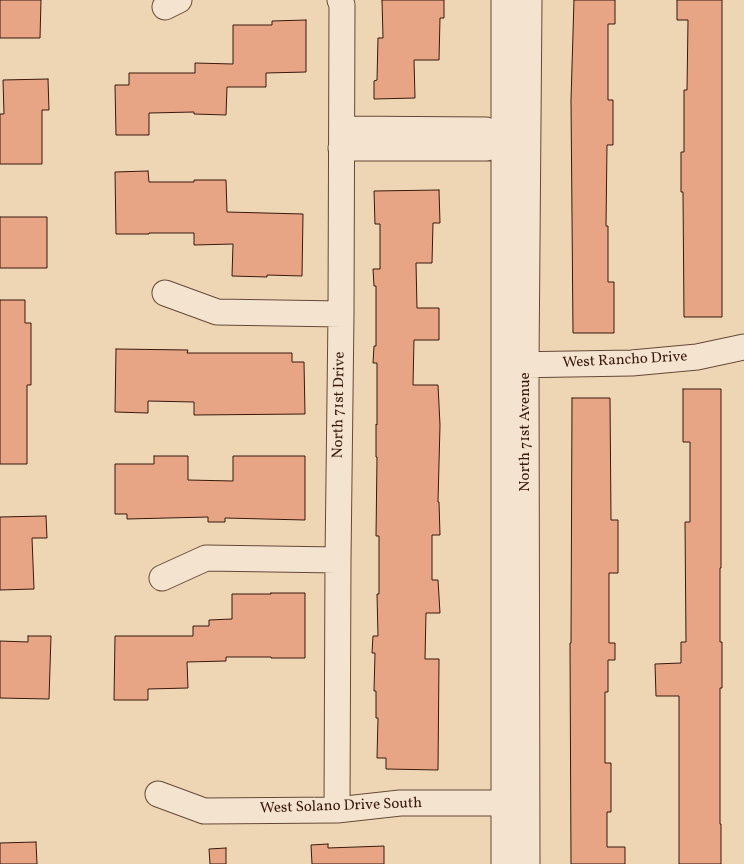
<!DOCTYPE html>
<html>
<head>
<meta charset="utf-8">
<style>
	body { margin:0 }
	canvas { display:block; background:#eed6b5 }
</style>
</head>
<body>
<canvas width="744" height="864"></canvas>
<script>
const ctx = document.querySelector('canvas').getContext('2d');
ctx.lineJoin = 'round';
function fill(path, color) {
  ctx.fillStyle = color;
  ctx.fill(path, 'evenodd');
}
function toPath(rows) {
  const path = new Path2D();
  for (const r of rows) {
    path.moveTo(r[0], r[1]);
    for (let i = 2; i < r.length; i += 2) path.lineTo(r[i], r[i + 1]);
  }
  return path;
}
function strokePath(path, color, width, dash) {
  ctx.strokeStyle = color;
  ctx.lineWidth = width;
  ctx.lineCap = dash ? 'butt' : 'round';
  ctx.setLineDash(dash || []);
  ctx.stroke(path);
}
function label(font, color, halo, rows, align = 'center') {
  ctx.font = font + ' Vollkorn,serif';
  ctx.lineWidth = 4.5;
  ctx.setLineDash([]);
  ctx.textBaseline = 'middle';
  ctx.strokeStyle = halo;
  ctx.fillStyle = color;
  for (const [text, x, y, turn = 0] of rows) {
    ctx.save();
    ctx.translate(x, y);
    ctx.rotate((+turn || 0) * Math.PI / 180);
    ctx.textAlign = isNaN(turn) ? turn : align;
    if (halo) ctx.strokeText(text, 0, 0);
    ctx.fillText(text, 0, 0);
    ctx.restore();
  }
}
const building = toPath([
	[0,0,41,0,40,38,0,38,0,0],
	[382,0,444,0,444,18,440,18,439,60,414,60,415,98,374,99,374,81,377,80,378,38,383,38,382,0],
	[574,0,615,0,615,24,608,24,608,100,613,100,613,145,607,145,606,226,608,226,608,282,614,282,614,333,573,333,571,100,574,0],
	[677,0,722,0,722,317,684,317,683,192,681,192,681,152,684,152,684,90,687,90,688,20,677,20,677,0],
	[306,20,306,72,266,73,266,87,227,87,226,115,194,114,194,112,149,113,149,135,116,135,115,85,129,85,129,73,195,73,195,63,233,64,233,25,272,25,272,21,306,20],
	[48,79,49,110,42,110,42,164,0,164,0,114,4,114,3,80,48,79],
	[148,171,149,182,194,182,194,180,226,180,227,212,303,214,302,276,267,275,267,277,232,276,233,244,194,245,194,233,149,233,149,234,116,234,115,172,148,171],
	[439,190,440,223,433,223,432,263,416,263,417,308,439,308,439,340,414,340,413,385,438,385,440,425,438,502,439,502,440,535,432,535,432,580,438,580,440,613,426,613,425,659,439,659,438,770,386,769,386,758,377,758,378,718,376,718,376,691,374,691,375,653,372,653,373,636,378,636,377,594,379,594,379,536,376,536,377,457,376,457,376,424,377,425,377,363,373,363,374,346,376,346,376,286,374,286,373,269,380,269,380,224,375,224,374,191,439,190],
	[0,217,47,217,47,268,0,268,0,217],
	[0,300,25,300,25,323,31,323,31,385,27,385,27,464,0,464,0,300],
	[116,349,188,350,187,353,292,353,292,362,304,362,305,414,194,415,194,402,148,401,148,413,115,412,116,349],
	[683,389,721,389,721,568,720,568,720,642,722,642,722,688,720,688,720,824,721,824,721,864,679,864,679,696,656,696,655,664,681,663,681,642,686,642,685,522,690,522,690,442,683,442,683,389],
	[572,398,610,398,611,520,618,520,618,573,609,573,609,643,615,643,615,660,608,660,608,692,605,692,605,763,611,763,611,812,607,812,607,847,625,847,625,864,571,864,570,643,571,643,572,398],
	[154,456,188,456,188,480,233,481,233,456,305,456,305,520,225,518,225,522,208,522,208,517,127,519,127,514,115,514,115,464,154,464,154,456],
	[46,516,47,538,32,538,34,589,0,590,0,517,46,516],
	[271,593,305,593,305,658,271,658,271,657,226,657,226,661,187,662,188,688,148,689,148,700,114,700,115,636,193,636,193,626,209,626,209,620,232,619,232,594,271,594,271,593],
	[28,636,51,636,49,699,0,698,0,641,28,642,28,636],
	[36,842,37,864,0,864,0,843,36,842],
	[328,844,328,848,384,846,384,864,312,864,311,845,328,844],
	[226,848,226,864,210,864,209,849,226,848]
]);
const minor = toPath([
	[165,7,179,0],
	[342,129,486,130,504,138,517,138],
	[341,148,487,148,504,138],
	[165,293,217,312,341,314],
	[510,365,632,363,697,357,744,347],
	[162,578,206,558,338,560],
	[158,794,204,811,337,810,400,803,519,803],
	[337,810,338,560,341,314,342,5,340,0],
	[504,864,504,0],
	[527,864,526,365,529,0]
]);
const streetNames = [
	["West Rancho Drive",625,361,-3],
	["North 71st Drive",340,405,-89],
	["North 71st Avenue",526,432,-90],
	["West Solano Drive South",341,807,-2]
];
fill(building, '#e7a586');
strokePath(building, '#39190d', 1);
strokePath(minor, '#664837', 27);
strokePath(minor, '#f4e4cf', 25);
label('15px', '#39190d', '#f4e4cf', streetNames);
</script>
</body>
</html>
